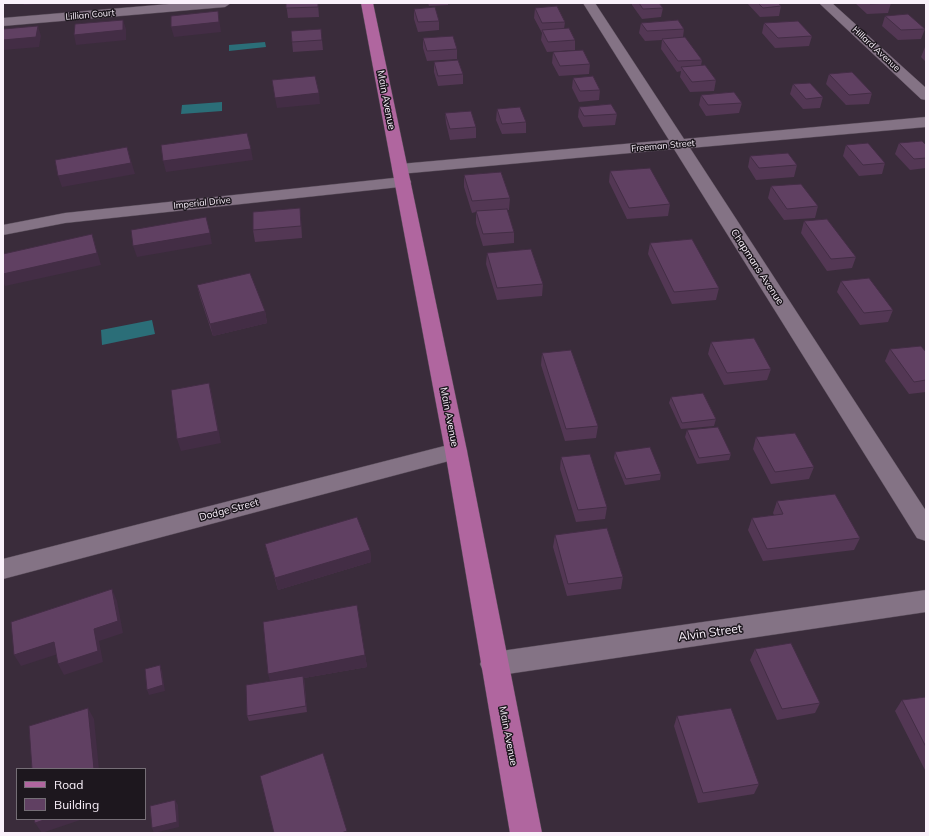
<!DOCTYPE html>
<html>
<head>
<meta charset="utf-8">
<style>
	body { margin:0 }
	#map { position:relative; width:929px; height:836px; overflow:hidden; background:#3a2c3b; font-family:Mulish,sans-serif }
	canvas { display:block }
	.frame { position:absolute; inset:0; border:4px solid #faf1fb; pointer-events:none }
	.legend { position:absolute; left:16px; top:768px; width:130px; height:52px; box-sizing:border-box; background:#1d171e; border:1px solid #756e76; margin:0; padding:5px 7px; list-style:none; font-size:12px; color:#faf1fb }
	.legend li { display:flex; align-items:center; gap:8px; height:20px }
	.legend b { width:20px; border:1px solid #756e76 }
</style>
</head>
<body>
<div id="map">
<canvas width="929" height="836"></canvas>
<div class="frame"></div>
<ul class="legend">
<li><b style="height:5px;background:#b0669f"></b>Road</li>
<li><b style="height:11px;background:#604062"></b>Building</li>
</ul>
</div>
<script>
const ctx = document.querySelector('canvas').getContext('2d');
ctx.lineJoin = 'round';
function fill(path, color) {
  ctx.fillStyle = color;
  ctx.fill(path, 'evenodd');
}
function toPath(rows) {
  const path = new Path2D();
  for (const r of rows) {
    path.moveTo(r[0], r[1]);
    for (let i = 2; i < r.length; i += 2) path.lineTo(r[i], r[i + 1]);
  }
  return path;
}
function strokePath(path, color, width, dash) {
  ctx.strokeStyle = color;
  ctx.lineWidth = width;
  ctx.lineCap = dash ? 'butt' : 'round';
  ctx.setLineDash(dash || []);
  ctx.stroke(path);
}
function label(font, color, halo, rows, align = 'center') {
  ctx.font = font + ' Mulish,sans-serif';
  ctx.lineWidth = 3;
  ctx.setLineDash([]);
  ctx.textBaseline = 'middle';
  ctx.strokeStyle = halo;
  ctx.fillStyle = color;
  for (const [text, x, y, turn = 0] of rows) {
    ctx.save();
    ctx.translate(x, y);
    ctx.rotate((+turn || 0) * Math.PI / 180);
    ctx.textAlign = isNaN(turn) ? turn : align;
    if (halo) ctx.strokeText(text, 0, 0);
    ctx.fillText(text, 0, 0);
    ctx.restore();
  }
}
const water = toPath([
	[265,42,266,47,229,51,229,45],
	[222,102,222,111,181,114,182,105],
	[152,320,155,334,102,345,101,330]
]);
const minor = toPath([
	[181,3,231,3,225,7,3,26,3,18,181,3],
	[583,3,595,3,684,139,926,117,926,127,690,148,926,511,926,541,917,538,674,149,400,174,394,172,392,169,394,166,400,164,669,140,583,3],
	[819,3,832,3,926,88,926,100,921,99,819,3],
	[403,177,409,178,411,182,409,186,65,223,3,235,3,225,65,213,403,177],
	[456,443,464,445,467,451,464,457,3,579,3,559,456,443],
	[926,590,926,612,494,676,484,673,480,664,484,655,494,652,926,590]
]);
const major = toPath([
	[361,3,373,3,467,451,542,833,510,833,445,451,361,3]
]);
const wall = toPath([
	[286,3,318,3,319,17,288,18],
	[428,3,448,3,448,5,429,6],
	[523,3,542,3,524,4],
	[632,3,659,3,663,8,661,17,642,19,632,5],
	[747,3,778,3,781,6,779,16,760,17],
	[855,3,891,3,888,13,867,14],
	[535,8,565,22,564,29,575,40,575,50,547,52,541,40,542,33,534,18],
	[414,9,439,21,439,30,418,32,414,19],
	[885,16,925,29,921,39,898,40,882,26],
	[641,23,684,29,683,37,702,60,701,66,716,80,714,91,690,92,680,77,681,71,677,72,661,49,662,40,645,41,639,33],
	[764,23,812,36,809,46,775,48,762,33],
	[291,31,322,40,323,50,293,52],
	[423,38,457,49,457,59,427,61,423,48],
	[925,47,926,47,926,62,921,57],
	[553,52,590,64,589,74,559,76,552,63],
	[434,62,463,74,463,84,438,86,434,72],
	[829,74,872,93,869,104,846,105,826,84],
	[573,78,600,90,599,100,579,102,572,88],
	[793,84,823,97,820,108,803,109,790,94],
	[701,95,742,103,739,113,706,116,699,105],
	[579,107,617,114,615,125,583,127,578,117],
	[497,109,526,122,526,133,502,134,496,120],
	[445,113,476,127,476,138,450,140,446,123],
	[899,143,926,145,926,168,910,170,895,154],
	[846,145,885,163,882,174,859,176,843,156],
	[750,156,797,165,794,177,756,180,748,167],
	[610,171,670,204,668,216,627,219,609,182],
	[464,175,510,198,509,210,507,210,514,232,514,243,483,246,476,223,476,212,472,213,464,187],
	[771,186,818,206,815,218,784,220,768,198],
	[301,220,302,238,255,242,253,230],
	[804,221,856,257,852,268,827,271,801,233],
	[650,243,719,288,716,300,672,304,648,254],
	[487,253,543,284,542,296,497,300,486,264],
	[841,281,893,310,888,322,860,325,837,292],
	[197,285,265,311,267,323,213,336,200,297],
	[711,342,771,369,767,380,724,385,708,354],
	[890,349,926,352,926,392,909,394,885,361],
	[542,353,598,426,596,438,565,441,541,365],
	[671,397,716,419,714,426,681,429,669,403],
	[687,430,731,454,729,460,697,464,685,437],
	[756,437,814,467,809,479,771,484,753,449],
	[615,452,661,474,660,480,625,485,614,458],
	[561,457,607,507,605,519,576,522,560,469],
	[777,501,860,538,854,550,763,561,748,530,752,518,774,515,773,513],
	[555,535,623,577,621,589,567,596,553,547],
	[265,544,370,550,371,562,278,590],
	[755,649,820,703,815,713,777,720,750,660],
	[365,655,367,667,304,678,307,712,249,721,247,716,270,681],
	[926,697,926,772,895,711,902,700],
	[677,716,759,784,754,794,698,803,674,726]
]);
const shadedWall = toPath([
	[23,3,50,3,24,5],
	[218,11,221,32,174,37,171,27],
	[123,20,126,29,126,40,76,45,74,35],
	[38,26,41,36,39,47,3,50,3,40],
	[319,93,320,104,277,108,275,98],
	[127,147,135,174,62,187,58,176],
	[251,149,253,160,166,172,163,161],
	[210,233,212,244,137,257,133,246],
	[92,234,101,265,5,286,3,282,3,274],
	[265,311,267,323,213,336,210,324],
	[209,383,212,395,221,443,181,451,177,439],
	[370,550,371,562,278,590,275,578],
	[112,589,117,601,123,633,99,641,103,662,64,675,58,664,94,629],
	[54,642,61,653,21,666,14,655],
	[365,655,367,667,304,678,307,712,306,706,271,685,268,674],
	[160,665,162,671,165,691,149,695,147,690],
	[88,708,94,719,99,769,94,769],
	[175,800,178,805,179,827,154,833,152,828],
	[47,819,83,819,42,833,35,823]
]);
const building = toPath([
	[286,3,318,3,318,7,286,8,286,3],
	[639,3,659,3,663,8,643,9,639,3],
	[758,3,778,3,781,6,763,8,758,3],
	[869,3,891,3,870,4,869,3],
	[557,6,565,22,542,23,535,8,557,6],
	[435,7,439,21,418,22,414,9,435,7],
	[218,11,219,22,171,27,171,16,218,11],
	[908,14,925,29,901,30,885,16,908,14],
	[123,20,123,30,74,35,75,24,123,20],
	[678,20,684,29,647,31,641,23,678,20],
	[798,21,812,36,778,38,764,23,798,21],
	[38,26,36,37,3,40,3,29,38,26],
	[569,28,575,40,548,42,542,30,569,28],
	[321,29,322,40,292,42,291,31,321,29],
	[453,36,457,49,427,51,423,38,453,36],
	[685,37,702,60,678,61,662,39,685,37],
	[583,50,590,64,560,66,553,52,583,50],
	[458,60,463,74,438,76,434,62,458,60],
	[705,65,716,80,692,82,681,67,705,65],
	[852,72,872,93,849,95,829,74,852,72],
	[315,76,319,93,275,98,272,80,315,76],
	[593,76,600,90,580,91,573,78,593,76],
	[810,83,823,97,806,99,793,84,810,83],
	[734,92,742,103,708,105,701,95,734,92],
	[611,104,617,114,584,116,579,107,611,104],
	[520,107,526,122,502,124,497,109,520,107],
	[471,111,476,127,450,129,445,113,471,111],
	[247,133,251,149,163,161,161,145,247,133],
	[922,141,926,145,926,158,914,159,899,143,922,141],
	[868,143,885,163,863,165,846,145,868,143],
	[127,147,131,163,58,176,55,160,127,147],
	[788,153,797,165,759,168,750,156,788,153],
	[650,168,670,204,629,208,610,171,650,168],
	[501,172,510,198,472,201,464,175,501,172],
	[801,184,818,206,787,209,771,186,801,184],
	[300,208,301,226,253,230,253,212,300,208],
	[507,209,514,232,483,234,476,211,507,209],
	[206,217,210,233,133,246,131,230,206,217],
	[827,219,856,257,831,259,804,221,827,219],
	[92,234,97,253,3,274,3,254,92,234],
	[692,239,719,288,674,292,650,243,692,239],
	[531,249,543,284,497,288,487,253,531,249],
	[250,273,265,311,210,324,197,285,250,273],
	[869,278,893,310,864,313,841,281,869,278],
	[754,338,771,369,727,373,711,342,754,338],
	[921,346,926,352,926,380,914,382,890,349,921,346],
	[571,350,598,426,566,429,542,353,571,350],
	[209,383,218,431,177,439,171,390,209,383],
	[703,393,716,419,682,423,671,397,703,393],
	[718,427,731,454,699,458,687,430,718,427],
	[795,433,814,467,775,472,756,437,795,433],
	[650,447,661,474,626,479,615,452,650,447],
	[590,454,607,507,578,510,561,457,590,454],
	[835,494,860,538,767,549,752,518,783,514,777,501,835,494],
	[357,517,370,550,275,578,265,544,357,517],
	[607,528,623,577,568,584,555,535,607,528],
	[112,589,118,621,94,629,98,651,58,664,54,642,14,655,11,622,112,589],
	[357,605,365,655,268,674,263,622,357,605],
	[791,643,820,703,782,709,755,649,791,643],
	[160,665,163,685,147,690,145,669,160,665],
	[303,676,306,706,247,716,246,685,303,676],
	[926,697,926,747,902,700,926,697],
	[88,708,94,769,32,769,29,726,88,708],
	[731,708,759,784,703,793,677,716,731,708],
	[323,753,347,831,341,833,274,833,260,776,323,753],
	[175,800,177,822,152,828,150,806,175,800],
	[34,819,47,819,35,823,34,819]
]);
const farStreetnames = [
	["Lillian Court",90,15,-5],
	["Hillard Avenue",876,49,43],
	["Freeman Street",663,146,-5],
	["Imperial Drive",202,203,-6]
];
const streetNames = [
	["Main Avenue",386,100,79],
	["Chapmans Avenue",757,267,57],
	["Main Avenue",449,417,79],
	["Dodge Street",229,510,-15],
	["Main Avenue",508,736,79]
];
const nearStreetnames = [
	["Alvin Street",710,633,-8]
];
fill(water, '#2b6e78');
strokePath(minor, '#554956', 1);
strokePath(major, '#554956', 1);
fill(minor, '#847385');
fill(major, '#b0669f');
fill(wall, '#533754');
fill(shadedWall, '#432d45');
fill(building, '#604062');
strokePath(building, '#432d45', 1);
label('9px', '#faf1fb', '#1d171e', farStreetnames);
label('10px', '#faf1fb', '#1d171e', streetNames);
label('12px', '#faf1fb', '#1d171e', nearStreetnames);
</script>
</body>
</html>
